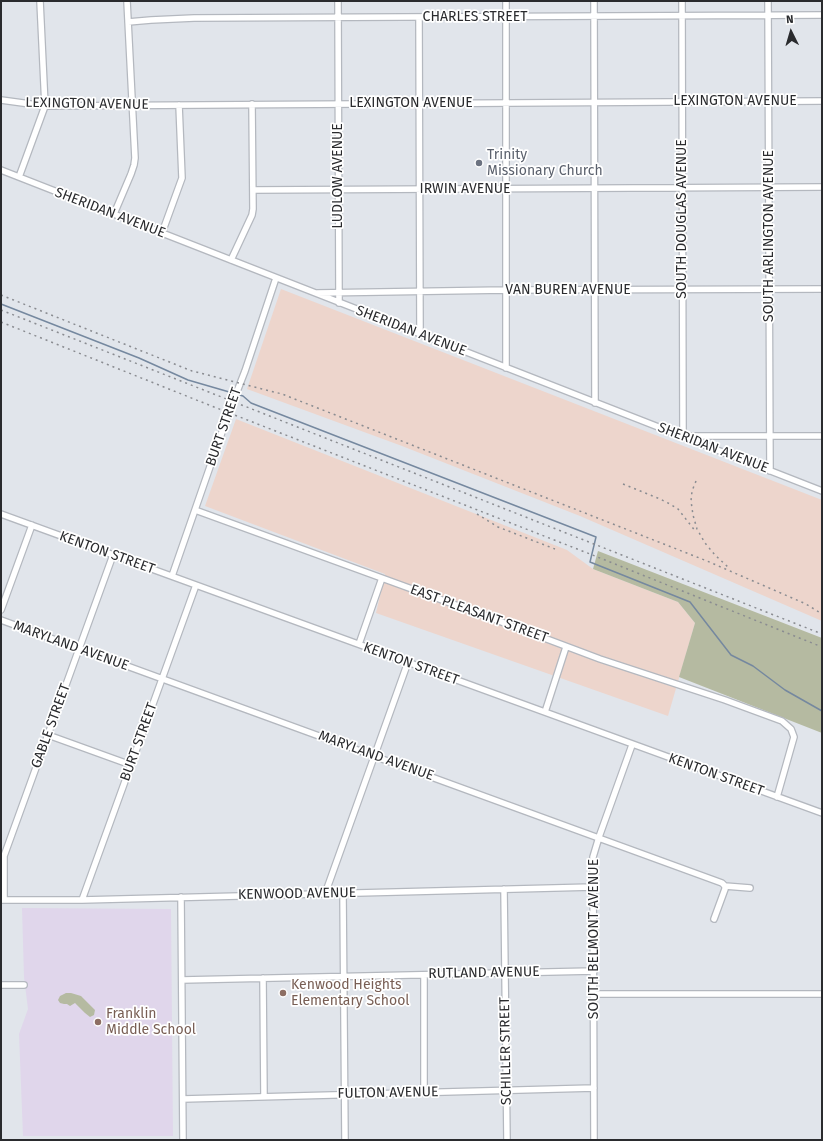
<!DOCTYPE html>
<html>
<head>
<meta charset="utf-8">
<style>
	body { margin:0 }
	#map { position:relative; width:823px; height:1141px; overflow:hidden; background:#e1e5eb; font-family:"Fira Sans",sans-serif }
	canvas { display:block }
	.frame { position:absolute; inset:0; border:2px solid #2a2b2e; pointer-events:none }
	.north { position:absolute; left:771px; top:12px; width:40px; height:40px; -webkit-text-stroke:3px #fff; paint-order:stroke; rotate:355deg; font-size:11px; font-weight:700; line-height:16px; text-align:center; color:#2a2b2e }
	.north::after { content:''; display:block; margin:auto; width:14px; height:18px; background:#2a2b2e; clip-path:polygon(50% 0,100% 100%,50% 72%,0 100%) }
</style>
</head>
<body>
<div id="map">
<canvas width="823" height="1141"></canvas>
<div class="frame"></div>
<div class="north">N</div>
</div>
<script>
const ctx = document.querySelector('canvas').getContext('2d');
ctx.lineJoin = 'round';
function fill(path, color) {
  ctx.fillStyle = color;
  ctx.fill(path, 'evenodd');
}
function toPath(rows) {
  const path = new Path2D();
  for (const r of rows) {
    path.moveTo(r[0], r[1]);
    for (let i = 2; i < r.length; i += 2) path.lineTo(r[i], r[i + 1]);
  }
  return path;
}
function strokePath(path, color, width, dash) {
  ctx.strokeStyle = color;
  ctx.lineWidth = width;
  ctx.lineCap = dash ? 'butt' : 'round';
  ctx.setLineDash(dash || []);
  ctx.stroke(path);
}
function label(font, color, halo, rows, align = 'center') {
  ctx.font = font + ' "Fira Sans",sans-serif';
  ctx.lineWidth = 3.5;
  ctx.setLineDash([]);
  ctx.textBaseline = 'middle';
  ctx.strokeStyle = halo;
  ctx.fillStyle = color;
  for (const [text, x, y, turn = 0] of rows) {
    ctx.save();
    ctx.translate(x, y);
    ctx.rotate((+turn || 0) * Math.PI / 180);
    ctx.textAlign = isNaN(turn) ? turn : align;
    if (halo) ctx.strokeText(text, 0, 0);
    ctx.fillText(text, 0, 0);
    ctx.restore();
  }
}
const industrial = toPath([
	[281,289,822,500,822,621,580,516,402,446,247,389],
	[236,419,567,550,593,569,678,602,695,623,668,716,376,613,385,574,205,506]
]);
const education = toPath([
	[22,908,171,909,173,1136,23,1136,19,1034,28,1009,24,977]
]);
const green = toPath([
	[598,551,822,638,822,733,679,677,695,623,678,602,593,569],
	[66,993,71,993,81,996,95,1010,94,1015,90,1017,85,1013,75,1003,70,1006,67,1004,64,1004,60,1003,58,1000,60,996]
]);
const stream = toPath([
	[1,304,139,358,188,380,243,396,251,403,596,537,590,562,690,602,731,655,753,666,785,690,822,711]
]);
const minor = toPath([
	[338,1,339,303],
	[506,1,506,368],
	[594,1,595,403],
	[682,1,683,436,822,436],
	[768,1,770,471],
	[419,17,420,335],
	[128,22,151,20,194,18,822,15],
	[1,100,45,106,822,101],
	[1,170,822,491],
	[19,177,45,106,40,1],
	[253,190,822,187],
	[114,214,131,174,134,165,135,158,127,1],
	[162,233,182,178,179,105],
	[231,260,252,215,253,209,252,104],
	[317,293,506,290,822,289],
	[195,510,475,612,600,659,725,700,782,721,791,729,794,737,777,797],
	[1,514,822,813],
	[172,576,229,412,245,371,276,278],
	[1,610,32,525],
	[1,620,722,883,725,886,750,888],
	[359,644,382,578],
	[545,712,566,647],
	[48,735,131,765],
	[504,889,507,1140],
	[343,893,345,1140],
	[325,894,408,662],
	[181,897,183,1140],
	[1,900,82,900,593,887],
	[4,900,4,856,113,555],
	[82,900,196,585],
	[714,919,725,889,725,886],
	[424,975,424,1093],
	[263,978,264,1097],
	[182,980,594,971],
	[1,985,24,985],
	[594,994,822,994],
	[183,1099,594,1088],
	[594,1140,593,857,599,837,632,745]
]);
const rail = toPath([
	[1,295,192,371,282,394,707,561,806,604,822,614],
	[1,310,822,634],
	[1,322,209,405,590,554,822,647],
	[696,481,692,491,691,501,693,515,697,529,705,543,715,555,729,568],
	[623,484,660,499,670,504,678,509,696,532],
	[477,514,498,527,555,549]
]);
const markers = [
	[479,163,4,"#6b7280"],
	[283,993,4,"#8d6e63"],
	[98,1022,4,"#8d6e63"]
];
const streetNames = [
	["CHARLES STREET",475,17],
	["LEXINGTON AVENUE",735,101],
	["LEXINGTON AVENUE",411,103],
	["LEXINGTON AVENUE",87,104,1],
	["LUDLOW AVENUE",338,176,-90],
	["IRWIN AVENUE",465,189],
	["SHERIDAN AVENUE",110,213,21],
	["SOUTH DOUGLAS AVENUE",682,219,-90],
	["SOUTH ARLINGTON AVENUE",769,236,-90],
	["VAN BUREN AVENUE",568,290],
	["SHERIDAN AVENUE",411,331,21],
	["BURT STREET",224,427,-71],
	["SHERIDAN AVENUE",713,448,21],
	["KENTON STREET",107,553,20],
	["EAST PLEASANT STREET",479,614,20],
	["MARYLAND AVENUE",71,646,20],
	["KENTON STREET",411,664,20],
	["GABLE STREET",51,726,-70],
	["BURT STREET",139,742,-70],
	["MARYLAND AVENUE",376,756,20],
	["KENTON STREET",716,775,20],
	["KENWOOD AVENUE",297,894,-1],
	["SOUTH BELMONT AVENUE",594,939,-90],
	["RUTLAND AVENUE",484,973,-1],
	["SCHILLER STREET",506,1051,-91],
	["FULTON AVENUE",388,1093,-1]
];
const worshipNames = [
	["Trinity",487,155],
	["Missionary Church",487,171]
];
const educationNames = [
	["Kenwood Heights",291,985],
	["Elementary School",291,1001],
	["Franklin",106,1014],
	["Middle School",106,1030]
];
fill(industrial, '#edd5cc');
fill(education, '#e0d6eb');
fill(green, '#b5baa1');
strokePath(stream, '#75889f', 1.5);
strokePath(minor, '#b4b8bf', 8);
strokePath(minor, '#fff', 5.5);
strokePath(rail, '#8a8c91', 1.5, [2, 4]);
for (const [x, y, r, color] of markers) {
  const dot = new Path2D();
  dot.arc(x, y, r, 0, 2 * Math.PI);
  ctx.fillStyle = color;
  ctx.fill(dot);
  strokePath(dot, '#fff', 1.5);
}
label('14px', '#2a2b2e', '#fff', streetNames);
label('14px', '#5b616d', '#fff', worshipNames, 'left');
label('14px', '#785e54', '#fff', educationNames, 'left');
</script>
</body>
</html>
